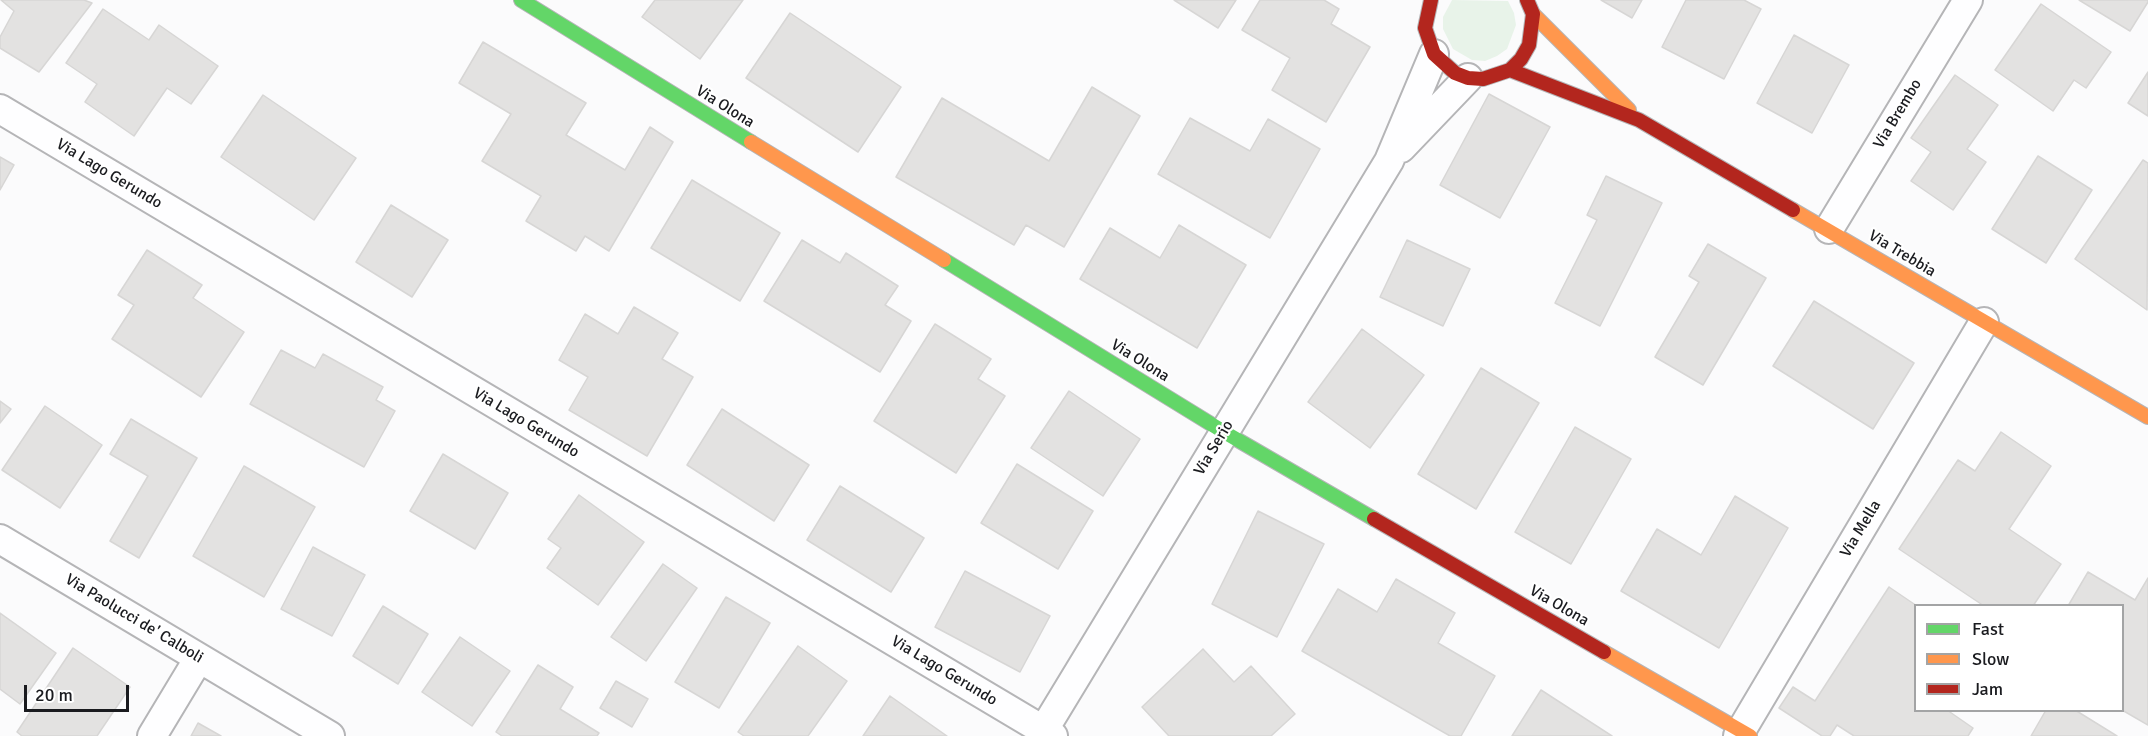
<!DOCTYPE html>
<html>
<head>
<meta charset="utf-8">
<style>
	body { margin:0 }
	#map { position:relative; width:2148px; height:736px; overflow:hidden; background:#fbfbfc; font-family:Signika,sans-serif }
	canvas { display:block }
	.legend { position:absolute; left:1914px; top:604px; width:210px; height:108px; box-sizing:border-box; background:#fff; border:2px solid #a3a4a5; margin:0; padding:8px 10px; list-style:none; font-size:18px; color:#1a1b1f }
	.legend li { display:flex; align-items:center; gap:12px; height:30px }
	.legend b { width:30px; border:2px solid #a3a4a5 }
	.scale { position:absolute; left:24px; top:685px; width:105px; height:27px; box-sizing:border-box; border:3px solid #1a1b1f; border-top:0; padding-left:8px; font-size:18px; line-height:21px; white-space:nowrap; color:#1a1b1f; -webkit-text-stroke:4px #fff; paint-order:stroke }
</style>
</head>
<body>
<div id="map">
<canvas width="2148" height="736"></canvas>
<ul class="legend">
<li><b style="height:8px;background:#63d668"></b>Fast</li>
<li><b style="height:8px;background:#ff974d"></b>Slow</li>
<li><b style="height:8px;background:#b3261e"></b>Jam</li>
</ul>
<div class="scale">20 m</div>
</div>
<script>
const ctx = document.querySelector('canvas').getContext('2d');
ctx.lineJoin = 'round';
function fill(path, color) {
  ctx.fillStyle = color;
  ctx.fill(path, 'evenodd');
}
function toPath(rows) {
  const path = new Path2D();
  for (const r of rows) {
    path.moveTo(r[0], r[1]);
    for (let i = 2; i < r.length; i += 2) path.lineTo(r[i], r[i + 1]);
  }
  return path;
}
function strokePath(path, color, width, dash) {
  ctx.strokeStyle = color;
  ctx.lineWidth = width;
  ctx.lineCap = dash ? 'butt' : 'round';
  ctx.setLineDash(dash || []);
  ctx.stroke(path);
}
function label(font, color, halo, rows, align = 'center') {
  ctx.font = font + ' Signika,sans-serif';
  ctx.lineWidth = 4.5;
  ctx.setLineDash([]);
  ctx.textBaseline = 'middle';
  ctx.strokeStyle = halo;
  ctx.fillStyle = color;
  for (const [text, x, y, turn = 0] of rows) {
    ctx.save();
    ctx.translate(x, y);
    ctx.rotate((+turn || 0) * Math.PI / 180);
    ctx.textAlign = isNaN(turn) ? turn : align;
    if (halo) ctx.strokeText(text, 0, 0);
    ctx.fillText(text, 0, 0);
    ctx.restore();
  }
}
const green = toPath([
	[1452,0,1508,1,1514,13,1516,25,1507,49,1497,56,1485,61,1472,60,1453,49,1443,29,1443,17]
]);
const building = toPath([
	[1,0,84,0,92,3,39,72,0,48,0,37,14,11,1,0],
	[655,0,743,0,700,59,642,17,655,0],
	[1174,0,1236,0,1218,28,1174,0],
	[1260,0,1324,0,1339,9,1331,24,1370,47,1326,122,1272,90,1290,58,1242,30,1260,0],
	[1601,0,1642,0,1632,18,1601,0],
	[1686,0,1744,0,1761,9,1724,79,1662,47,1686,0],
	[2079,0,2148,0,2148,2,2130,31,2079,0],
	[2041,4,2111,52,2086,88,2074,80,2053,111,1995,70,2041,4],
	[103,9,149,40,159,25,218,66,191,104,167,88,134,136,85,102,97,84,66,63,103,9],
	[790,13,901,87,858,152,746,78,790,13],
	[1794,35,1849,65,1812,133,1757,103,1794,35],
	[483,42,586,103,566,135,625,170,650,127,673,142,609,251,585,236,576,251,526,221,541,196,482,161,511,114,459,83,483,42],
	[2148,72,2148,116,2128,103,2148,72],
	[1955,75,1998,105,1967,149,1986,162,1953,210,1911,181,1931,152,1911,138,1955,75],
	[1092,87,1140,116,1064,247,1026,225,1014,245,896,177,942,98,1049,161,1092,87],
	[1489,94,1550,127,1500,218,1440,185,1489,94],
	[263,95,356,158,314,220,221,157,263,95],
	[1190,118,1250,151,1268,119,1320,149,1270,238,1158,174,1190,118],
	[2038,156,2092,190,2046,263,1992,229,2038,156],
	[0,157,14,165,0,190,0,157],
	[2143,160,2148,163,2147,310,2075,259,2143,160],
	[1606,176,1662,203,1600,326,1555,303,1597,220,1587,215,1606,176],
	[692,180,780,233,740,301,651,248,692,180],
	[391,205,448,240,412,297,356,262,391,205],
	[1179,225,1246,265,1197,348,1080,279,1110,228,1160,258,1179,225],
	[802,240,840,263,846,253,898,286,885,305,911,321,880,372,764,301,802,240],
	[1407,240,1470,269,1443,326,1380,297,1407,240],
	[1708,244,1766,278,1703,385,1655,357,1699,282,1689,276,1708,244],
	[147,250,202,285,193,298,244,332,201,397,112,339,134,305,118,295,147,250],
	[1814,301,1914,363,1873,429,1773,366,1814,301],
	[634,307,678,333,662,359,693,377,647,456,569,410,588,377,559,360,585,314,618,334,634,307],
	[935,324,991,359,978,379,1005,396,956,473,874,421,935,324],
	[1362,329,1424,375,1370,448,1308,402,1362,329],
	[281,350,315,368,323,354,383,387,376,400,395,411,364,467,250,404,281,350],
	[1481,368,1539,403,1476,509,1418,474,1481,368],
	[1069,391,1140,439,1103,496,1031,448,1069,391],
	[0,401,11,409,0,423,0,401],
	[45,406,102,445,60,508,2,470,45,406],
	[722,409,809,465,774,521,687,465,722,409],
	[131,419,197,458,139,558,110,541,148,476,110,454,131,419],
	[1575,427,1631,459,1571,564,1515,532,1575,427],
	[2001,432,2051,466,2009,529,2061,564,2033,606,1984,606,1899,549,1958,460,1975,471,2001,432],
	[443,454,508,493,475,549,410,511,443,454],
	[1017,464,1093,511,1058,569,981,523,1017,464],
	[244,466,315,507,264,597,193,556,244,466],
	[840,486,924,538,891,592,807,540,840,486],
	[579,495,644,542,598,605,547,568,561,548,548,539,579,495],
	[1735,496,1788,528,1719,648,1621,591,1657,529,1701,555,1735,496],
	[1258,511,1324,544,1277,637,1212,604,1258,511],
	[313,547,365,575,332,636,281,609,313,547],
	[663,564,697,588,646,661,611,637,663,564],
	[965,571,1050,616,1020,672,935,627,965,571],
	[2088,572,2135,600,2148,578,2148,725,2122,710,2122,606,2068,606,2088,572],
	[1396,579,1455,613,1438,643,1495,676,1461,736,1450,736,1302,651,1338,589,1377,612,1396,579],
	[1889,587,1917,606,1916,710,1947,710,1973,728,1968,736,1854,736,1837,725,1830,736,1822,736,1779,708,1793,687,1815,701,1889,587],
	[726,597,770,623,719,708,675,682,726,597],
	[383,606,428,634,398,684,353,656,383,606],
	[0,613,56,653,20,704,0,689,0,613],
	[460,637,510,671,472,726,422,692,460,637],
	[798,646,847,681,808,736,744,736,738,732,798,646],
	[73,648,130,687,97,736,22,736,17,732,73,648],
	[1203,649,1234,682,1251,666,1295,714,1271,736,1169,736,1142,707,1203,649],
	[538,665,573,687,560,709,599,733,597,736,502,736,496,732,538,665],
	[616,681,648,699,632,727,600,708,616,681],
	[1541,690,1612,736,1512,736,1541,690],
	[890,696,947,736,863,736,890,696],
	[2046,710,2075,710,2117,736,2031,736,2046,710],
	[198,723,221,736,191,736,198,723]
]);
const street = toPath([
	[0,109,1053,736],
	[1401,148,1468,78],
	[1829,229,1968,0],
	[0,539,330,736],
	[152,736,199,658],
	[1040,736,1389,161,1434,54],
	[1738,736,1984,322]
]);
const fast = toPath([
	[521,0,751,142],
	[944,260,1224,432,1374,519]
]);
const slow = toPath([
	[1533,14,1629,110],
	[751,142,944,260],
	[1793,210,2148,417],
	[1604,652,1750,736]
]);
const jam = toPath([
	[1431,0,1425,28,1434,54,1455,73,1468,78,1483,79,1510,70,1521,59,1529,45,1533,14,1527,0],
	[1510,70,1639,120,1793,210],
	[1374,519,1604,652]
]);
const streetNames = [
	["Via Olona",725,107,32],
	["Via Brembo",1898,114,-59],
	["Via Lago Gerundo",109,174,31],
	["Via Trebbia",1902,254,31],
	["Via Olona",1140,361,32],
	["Via Lago Gerundo",526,423,31],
	["Via Serio",1214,448,-59],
	["Via Mella",1861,529,-59],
	["Via Olona",1559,606,30],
	["Via Paolucci de' Calboli",134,619,31],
	["Via Lago Gerundo",944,671,31]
];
fill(green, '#e8f3e9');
fill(building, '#e3e2e1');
strokePath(building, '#d7d6d5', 1.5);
strokePath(street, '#b5b5b7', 32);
strokePath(fast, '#b5b5b7', 16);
strokePath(slow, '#b5b5b7', 16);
strokePath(jam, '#b5b5b7', 16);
strokePath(street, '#fefeff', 28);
strokePath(fast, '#63d668', 14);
strokePath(slow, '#ff974d', 14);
strokePath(jam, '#b3261e', 14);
label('16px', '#1a1b1f', '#fff', streetNames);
</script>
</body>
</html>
